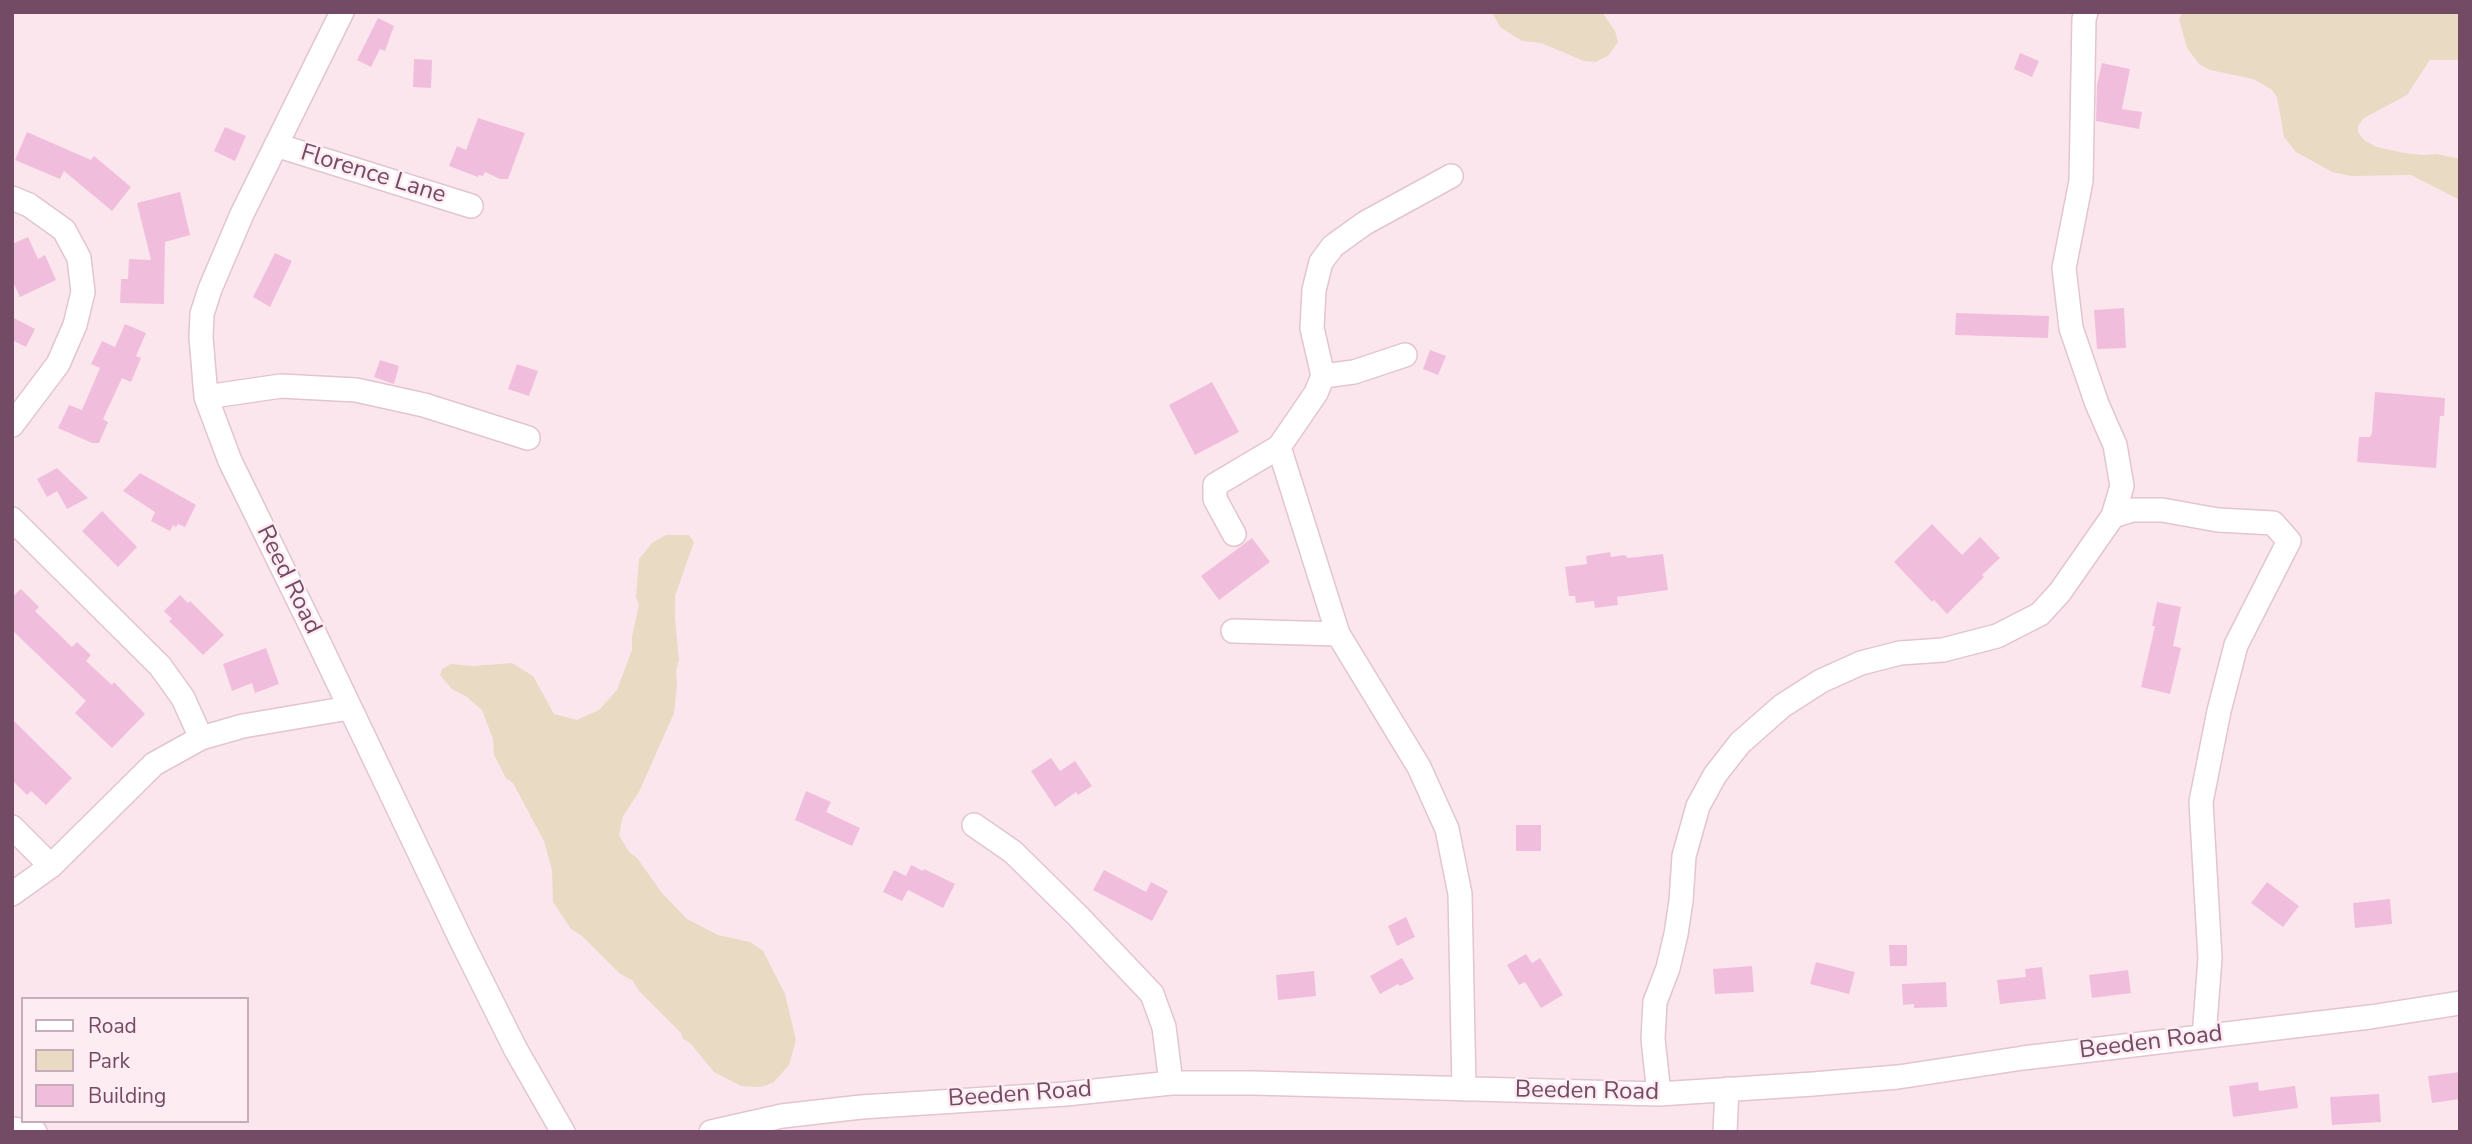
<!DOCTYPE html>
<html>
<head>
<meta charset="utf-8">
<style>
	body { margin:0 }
	#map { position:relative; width:2472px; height:1144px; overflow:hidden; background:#fce6ee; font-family:"Nunito Sans",sans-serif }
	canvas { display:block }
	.frame { position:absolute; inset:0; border:14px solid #744b65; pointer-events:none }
	.legend { position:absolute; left:21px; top:997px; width:228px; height:126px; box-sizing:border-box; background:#feecf3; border:2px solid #c7acba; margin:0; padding:9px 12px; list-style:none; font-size:21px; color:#744b65 }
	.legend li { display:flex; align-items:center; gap:14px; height:35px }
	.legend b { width:35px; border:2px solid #c7acba }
</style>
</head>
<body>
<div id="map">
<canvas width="2472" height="1144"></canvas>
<div class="frame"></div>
<ul class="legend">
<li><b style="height:9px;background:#fff"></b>Road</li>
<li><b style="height:19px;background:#e9dac4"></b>Park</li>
<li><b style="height:19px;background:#f0bedc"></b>Building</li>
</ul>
</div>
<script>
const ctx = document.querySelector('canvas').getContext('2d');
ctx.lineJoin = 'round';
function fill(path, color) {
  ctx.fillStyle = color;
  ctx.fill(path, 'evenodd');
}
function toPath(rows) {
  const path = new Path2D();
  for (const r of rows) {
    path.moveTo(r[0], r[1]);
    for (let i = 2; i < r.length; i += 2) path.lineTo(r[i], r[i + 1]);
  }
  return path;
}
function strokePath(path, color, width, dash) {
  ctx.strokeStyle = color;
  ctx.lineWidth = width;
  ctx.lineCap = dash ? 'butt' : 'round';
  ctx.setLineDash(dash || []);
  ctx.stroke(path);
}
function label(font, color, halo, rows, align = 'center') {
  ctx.font = font + ' "Nunito Sans",sans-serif';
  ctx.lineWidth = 5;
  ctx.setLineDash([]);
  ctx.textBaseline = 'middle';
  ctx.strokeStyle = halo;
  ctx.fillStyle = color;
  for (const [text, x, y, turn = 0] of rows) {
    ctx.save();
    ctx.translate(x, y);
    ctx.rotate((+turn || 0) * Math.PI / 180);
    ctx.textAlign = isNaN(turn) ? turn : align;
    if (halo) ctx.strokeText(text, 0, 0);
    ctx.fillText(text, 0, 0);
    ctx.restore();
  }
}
const green = toPath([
	[1492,12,1602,12,1615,31,1618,42,1609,55,1596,62,1584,61,1541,43,1522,41,1500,27],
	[2183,12,2460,12,2460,60,2430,60,2407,95,2364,118,2358,126,2358,132,2364,140,2377,147,2404,153,2424,155,2437,154,2460,159,2460,200,2411,175,2351,176,2332,172,2296,152,2284,137,2277,97,2271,89,2253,79,2210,70,2199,64,2187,48,2179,19],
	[666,535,689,535,694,542,675,596,675,618,679,660,676,671,677,685,674,713,639,792,623,816,619,835,629,852,637,858,662,893,687,919,718,935,750,942,763,951,785,994,796,1040,789,1065,773,1083,760,1087,741,1086,714,1072,690,1043,683,1039,681,1033,639,991,633,981,619,973,582,936,571,929,553,902,552,870,544,841,513,783,506,778,494,755,493,739,482,710,467,697,452,689,440,675,442,669,451,664,473,666,512,663,533,676,554,714,577,720,599,710,617,690,632,650,632,636,639,605,636,597,639,559,652,543]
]);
const building = toPath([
	[378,18,394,26,385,51,380,49,371,67,357,60],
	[2020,53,2039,61,2032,77,2014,69],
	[414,59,432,60,431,88,413,87],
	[2102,63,2130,69,2122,109,2142,112,2139,129,2096,121,2097,85],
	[478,118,525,133,508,179,500,179,485,172,483,176,479,175,478,177,449,166,457,146,466,150],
	[225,127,246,136,235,161,214,151],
	[27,132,91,160,94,156,131,187,112,211,64,171,60,179,15,160],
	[180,192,190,235,165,242,164,304,120,303,121,279,128,279,129,259,151,260,137,203],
	[28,237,38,259,45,255,56,280,20,297,12,280,12,244],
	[275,253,292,261,270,307,253,297],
	[2124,308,2126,348,2097,349,2094,310],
	[1956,313,2049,316,2048,338,1955,335],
	[12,317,35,329,26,347,12,340],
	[125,324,146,333,136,356,141,358,131,382,122,378,103,419,108,422,99,443,92,443,58,428,69,405,82,410,100,368,91,364,102,341,115,347],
	[1430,350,1446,356,1438,375,1423,369],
	[380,360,399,366,394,384,374,377],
	[517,364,538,371,529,396,508,389],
	[1212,382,1239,432,1195,455,1169,405],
	[2375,392,2445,398,2444,416,2440,416,2436,468,2357,462,2359,437,2370,437,2372,433],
	[57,468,88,498,67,509,57,491,47,497,37,479],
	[140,473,196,505,185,527,178,524,176,527,173,525,170,531,151,521,155,512,123,491],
	[102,511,137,547,118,567,82,531],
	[1932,524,1962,555,1980,537,2000,558,1982,575,1984,577,1947,614,1934,600,1932,602,1894,562],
	[1252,538,1270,562,1219,600,1201,576],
	[1610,552,1611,557,1625,555,1628,558,1663,554,1668,590,1617,597,1618,605,1595,608,1594,601,1576,603,1575,596,1569,596,1565,567,1587,564,1586,556],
	[21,589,39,607,35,611,72,647,77,642,91,655,86,661,112,685,114,682,145,714,112,748,75,713,86,701,12,630,12,597],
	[180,595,188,603,190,601,224,635,203,655,169,621,172,619,164,611],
	[2157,602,2181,607,2173,646,2181,648,2170,694,2141,687,2155,626,2152,626],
	[266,648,279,684,255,693,252,683,232,691,223,664],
	[12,719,72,778,46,805,31,791,27,795,12,780],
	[1051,758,1060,771,1075,761,1092,786,1078,795,1076,792,1055,807,1031,771],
	[806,791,831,802,826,812,860,828,852,846,795,820],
	[1516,825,1541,825,1541,851,1516,851],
	[911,865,923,871,924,869,955,884,943,908,908,890,902,901,883,892,894,870,906,876],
	[1104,870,1146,892,1151,882,1168,891,1152,921,1093,890],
	[2267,882,2299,906,2283,927,2251,903],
	[2390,899,2392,924,2355,928,2353,903],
	[1406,917,1415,937,1397,946,1388,926],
	[1889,945,1907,945,1907,966,1890,966],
	[1526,954,1532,963,1540,958,1563,995,1541,1008,1525,982,1519,985,1507,965],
	[1402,958,1414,979,1400,986,1398,984,1380,994,1370,976],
	[1816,962,1855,972,1849,994,1810,984],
	[1752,966,1754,992,1715,994,1713,969],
	[2042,967,2046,999,2000,1004,1997,980,2026,977,2025,969],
	[2128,970,2131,993,2092,998,2089,975],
	[1314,971,1316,996,1278,1000,1276,975],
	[1946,982,1947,1007,1914,1008,1914,1004,1903,1005,1902,984],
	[2460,1072,2460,1099,2432,1103,2428,1076],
	[2258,1082,2259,1091,2295,1086,2298,1108,2233,1117,2229,1086],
	[2379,1094,2381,1122,2332,1125,2330,1097]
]);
const minor = toPath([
	[342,12,242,214,210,289,202,314,201,337,206,397,230,461,311,626,462,942,516,1050,563,1132],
	[2086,12,2084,19,2081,181,2064,268,2071,328,2097,404,2115,445,2122,486,2113,516],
	[276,145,471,206],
	[12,198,29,205,64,230,79,258,83,292,75,325,58,364,12,425],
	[1323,376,1354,372,1405,355],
	[206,397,281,386,356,390,424,405,528,438],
	[1279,447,1316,393,1323,376,1312,328,1314,290,1321,262,1333,246,1365,223,1451,176],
	[12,519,160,666,183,698,201,738],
	[1234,534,1215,499,1215,485,1279,447,1338,634],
	[1233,631,1338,634,1419,767,1447,829,1460,894,1464,1089],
	[974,825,1013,852,1078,916,1152,994,1164,1027,1171,1083],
	[12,827,51,866],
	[12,894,51,866,154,764,201,738,243,726,349,708],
	[1659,1094,1653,1039,1655,1002,1668,968,1676,934,1681,901,1684,856,1698,806,1715,775,1740,743,1782,706,1821,681,1861,663,1900,653,1943,650,1997,636,2040,614,2060,592,2113,516,2132,510,2162,510,2218,520,2273,523,2289,541,2236,645,2219,711,2201,802,2210,958,2204,1037],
	[12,1129,35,1132],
	[711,1132,782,1116,861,1107,1066,1094,1171,1083,1254,1083,1659,1094,1813,1084,1898,1077,2023,1058,2370,1017,2460,1003],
	[1725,1132,1727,1089]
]);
const streetNames = [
	["Florence Lane",373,175,17],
	["Reed Road",288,580,64],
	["Beeden Road",2151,1043,-7],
	["Beeden Road",1587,1092,1],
	["Beeden Road",1020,1095,-4]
];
fill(green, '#e9dac4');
fill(building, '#f0bedc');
strokePath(minor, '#e2c4d3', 26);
strokePath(minor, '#fff', 23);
label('24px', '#744b65', '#feecf3', streetNames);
</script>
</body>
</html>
